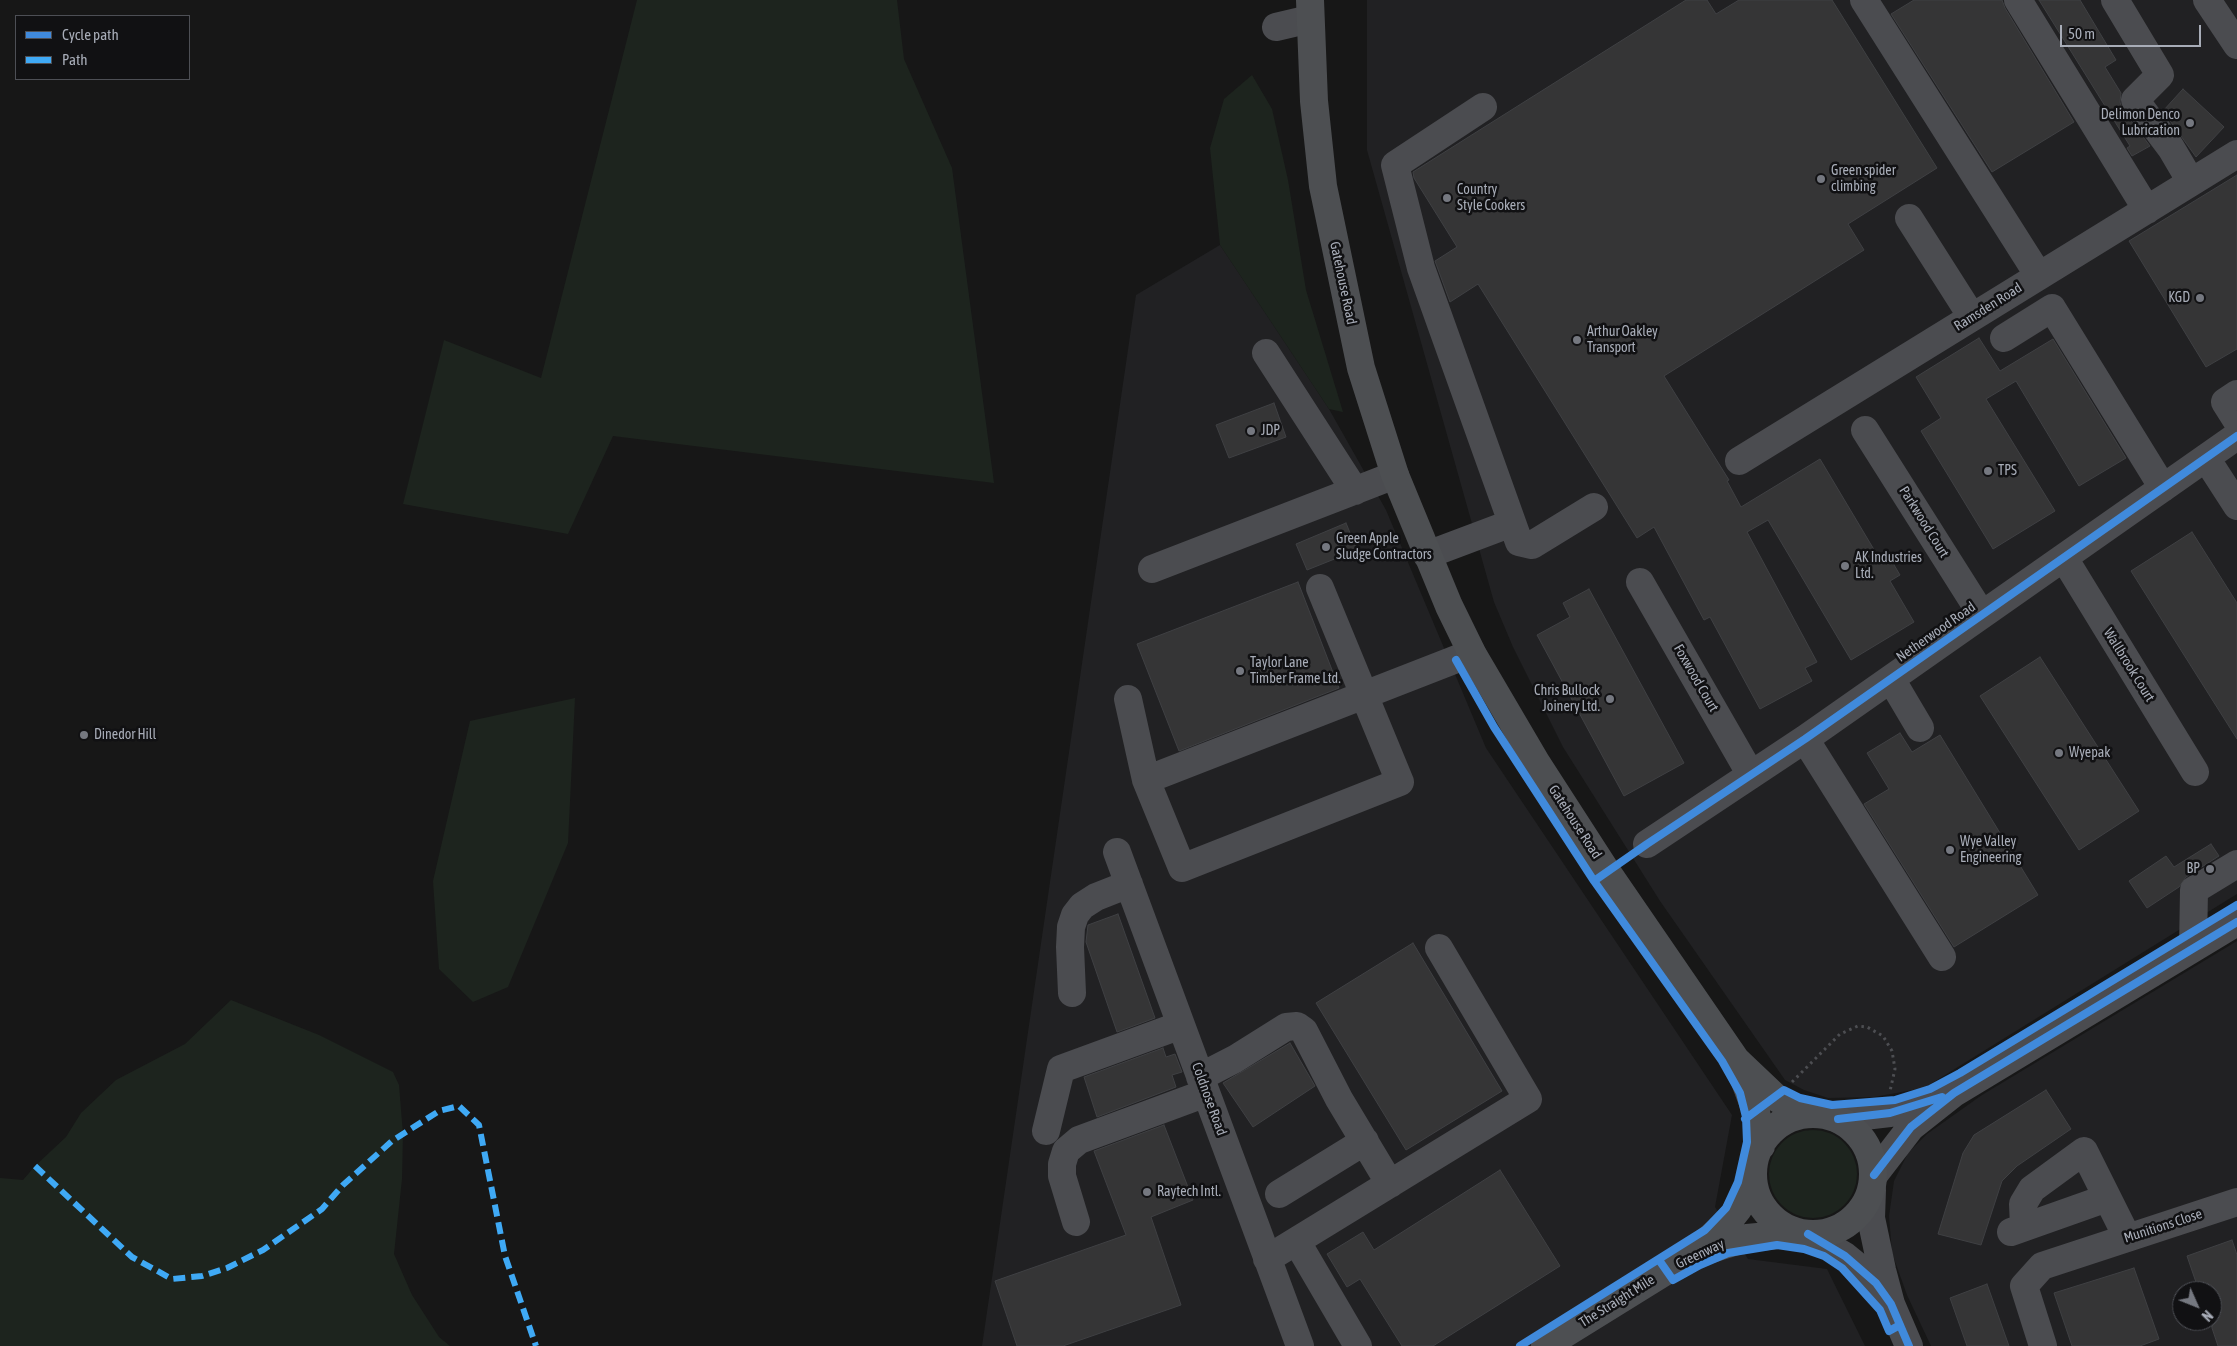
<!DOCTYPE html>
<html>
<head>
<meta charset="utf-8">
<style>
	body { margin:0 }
	#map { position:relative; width:2237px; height:1346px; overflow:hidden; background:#171717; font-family:"Asap Condensed",sans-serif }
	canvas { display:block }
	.legend { position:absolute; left:15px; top:15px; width:175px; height:65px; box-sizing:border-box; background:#111113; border:1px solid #4d4f55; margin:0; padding:6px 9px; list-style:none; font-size:15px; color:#a8adb8 }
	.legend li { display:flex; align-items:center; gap:10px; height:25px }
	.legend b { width:25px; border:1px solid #4d4f55 }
	.north { position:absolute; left:2172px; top:1281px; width:50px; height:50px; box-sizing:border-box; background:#111113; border:1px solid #4d4f55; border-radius:50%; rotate:134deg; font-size:14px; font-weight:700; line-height:20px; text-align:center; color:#a8adb8 }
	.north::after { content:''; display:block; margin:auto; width:18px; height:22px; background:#757880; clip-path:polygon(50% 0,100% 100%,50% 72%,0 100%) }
	.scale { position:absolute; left:2060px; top:25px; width:141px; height:22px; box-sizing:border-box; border:2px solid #a8adb8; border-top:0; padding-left:6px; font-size:15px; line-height:18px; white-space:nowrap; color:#a8adb8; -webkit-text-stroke:4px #111113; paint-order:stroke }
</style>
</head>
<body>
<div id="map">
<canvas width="2237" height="1346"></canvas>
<ul class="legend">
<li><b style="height:6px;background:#408adc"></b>Cycle path</li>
<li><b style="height:6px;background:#3fa9f5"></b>Path</li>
</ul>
<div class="north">N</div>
<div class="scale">50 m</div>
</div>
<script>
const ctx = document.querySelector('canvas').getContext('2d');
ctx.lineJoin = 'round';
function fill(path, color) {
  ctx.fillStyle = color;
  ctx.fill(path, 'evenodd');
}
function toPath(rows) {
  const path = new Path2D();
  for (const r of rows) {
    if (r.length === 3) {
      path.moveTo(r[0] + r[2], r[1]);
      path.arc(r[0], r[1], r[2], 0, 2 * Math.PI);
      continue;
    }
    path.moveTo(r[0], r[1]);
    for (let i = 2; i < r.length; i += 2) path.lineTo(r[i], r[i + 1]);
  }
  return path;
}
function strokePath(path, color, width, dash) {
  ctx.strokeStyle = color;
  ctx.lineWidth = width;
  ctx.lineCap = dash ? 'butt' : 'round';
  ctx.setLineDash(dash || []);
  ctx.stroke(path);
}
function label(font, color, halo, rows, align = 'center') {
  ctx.font = font + ' "Asap Condensed",sans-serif';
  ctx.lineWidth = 5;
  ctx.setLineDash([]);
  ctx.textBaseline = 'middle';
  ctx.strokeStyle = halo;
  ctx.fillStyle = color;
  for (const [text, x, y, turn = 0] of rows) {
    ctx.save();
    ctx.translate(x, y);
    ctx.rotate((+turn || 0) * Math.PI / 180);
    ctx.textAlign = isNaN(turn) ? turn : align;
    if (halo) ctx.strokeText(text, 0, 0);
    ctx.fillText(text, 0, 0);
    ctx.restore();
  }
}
const built = toPath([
	[1367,0,2237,0,2237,894,1924,1088,1874,1097,1828,1098,1804,1090,1785,1080,1660,901,1563,747,1513,647,1494,602,1367,150],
	[1220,245,1329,409,1386,510,1486,748,1732,1115,1715,1207,1748,1259,1827,1269,1865,1346,982,1346,1136,295],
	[2237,941,2237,1346,1931,1346,1907,1295,1892,1253,1889,1216,1894,1181,1908,1153,1927,1134,1982,1095],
	[2182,1291,2212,1291,2212,1321,2182,1321]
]);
const green = toPath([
	[637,0,897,0,904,59,952,168,994,483,613,436,568,534,403,504,444,340,541,378],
	[1252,75,1272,109,1288,180,1306,290,1343,412,1329,409,1220,245,1210,148,1224,99],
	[575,698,568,843,508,987,473,1002,439,969,433,881,470,721],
	[231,1000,319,1035,393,1072,399,1085,403,1134,402,1179,394,1254,412,1295,439,1337,450,1346,0,1346,0,1178,23,1180,35,1166,66,1137,81,1113,116,1080,185,1044],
	[1813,1174,44]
]);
const building = toPath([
	[1686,0,1707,0,1716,14,1739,0,1832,0,1937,168,1848,224,1864,250,1664,376,1729,480,1727,481,1741,507,1820,459,1879,558,1887,553,1900,575,1890,581,1914,622,1851,660,1768,520,1747,532,1817,662,1805,668,1812,681,1760,709,1710,617,1704,620,1654,527,1637,538,1478,284,1450,302,1435,261,1457,247,1414,178,1413,172,1686,0],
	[1914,0,2002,0,2005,8,2074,122,1992,172,1891,14,1914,0],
	[2039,0,2080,0,2116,60,2105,67,2121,93,2120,102,2122,109,2150,146,2132,156,2127,148,2130,146,2039,0],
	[2183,89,2224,127,2196,157,2163,111,2183,89],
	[2237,175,2237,349,2206,367,2129,241,2237,175],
	[1979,338,2000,371,2053,339,2126,458,2079,486,2016,381,1986,399,2055,511,1993,549,1921,431,1941,418,1916,377,1979,338],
	[1274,403,1286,437,1229,458,1216,425,1274,403],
	[1346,523,1357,550,1307,570,1296,544,1346,523],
	[2192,532,2237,603,2237,739,2131,571,2192,532],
	[1298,582,1339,688,1179,751,1137,644,1298,582],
	[1589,589,1684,763,1624,796,1537,635,1570,617,1563,603,1589,589],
	[2040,657,2139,811,2079,850,1980,696,2040,657],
	[1900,733,1912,752,1940,735,2038,895,1954,947,1864,804,1889,789,1867,753,1900,733],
	[2211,844,2219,856,2186,877,2179,887,2147,908,2129,881,2166,856,2174,867,2211,844],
	[1118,914,1155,1018,1117,1032,1086,942,1088,925,1118,914],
	[1413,943,1502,1091,1406,1150,1316,1003,1413,943],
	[1290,1043,1315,1086,1253,1127,1223,1083,1290,1043],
	[1163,1048,1166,1057,1175,1054,1182,1072,1172,1075,1176,1087,1097,1117,1084,1077,1163,1048],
	[2046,1090,2071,1129,2017,1166,2002,1181,1981,1245,1938,1234,1963,1153,1974,1135,2046,1090],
	[1164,1125,1193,1200,1151,1217,1181,1305,1063,1346,1017,1346,995,1281,1126,1235,1094,1151,1164,1125],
	[1500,1170,1560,1266,1433,1346,1402,1346,1360,1279,1347,1287,1327,1254,1363,1232,1374,1250,1500,1170],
	[2232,1240,2237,1255,2237,1346,2218,1346,2212,1328,2212,1291,2199,1291,2187,1256,2232,1240],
	[2134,1268,2159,1339,2140,1346,2072,1346,2054,1293,2134,1268],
	[1987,1284,2009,1346,1967,1346,1950,1298,1987,1284]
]);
const path = toPath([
	[1792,1082,1840,1034,1858,1026,1867,1027,1883,1036,1892,1051,1895,1069,1890,1091]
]);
const minor = toPath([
	[1864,0,2039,276],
	[2018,0,2147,210],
	[2115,0,2160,75,2135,100,2171,148,2191,182],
	[2207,0,2237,45],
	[1276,27,1310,19],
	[1483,107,1395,165,1421,268,1519,542,1532,545,1594,507],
	[1909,218,1972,317],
	[2004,338,2052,308,2163,488],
	[1266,353,1355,491],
	[2237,394,2225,402,2237,421],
	[1865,430,1982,615],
	[2206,458,2237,506],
	[1739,461,2237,154],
	[1427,555,1512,523],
	[2064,558,2195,772],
	[1152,569,1395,475],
	[1640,582,1751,775],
	[1891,679,1920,728],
	[1128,699,1146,780,1182,868,1400,782,1320,588],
	[1805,739,1942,957],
	[1146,780,1472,653],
	[1647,844,1805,739,2237,436],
	[1117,852,1300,1346],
	[2193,948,2194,890,2237,864],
	[1072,993,1070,947,1071,927,1075,915,1082,906,1096,897,1129,884],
	[1200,1077,1235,1059,1286,1027,1297,1026,1304,1031,1339,1099,1390,1184],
	[1838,1119,1890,1113,1936,1099],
	[1046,1131,1061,1069,1181,1025],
	[1874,1175,1911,1127,1954,1093,2237,922],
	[1872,1190,1871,1218,1882,1270,1891,1304,1909,1346],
	[1279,1194,1365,1141],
	[1076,1222,1062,1176,1062,1164,1066,1151,1079,1140,1206,1093],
	[2024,1227,2023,1204,2032,1189,2084,1151,2127,1237],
	[2011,1232,2107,1198],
	[1808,1234,1845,1256,1861,1269,1886,1297],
	[1297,1242,1358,1346],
	[1267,1259,1528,1099,1439,948],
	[2043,1346,2024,1286,2042,1266,2237,1202]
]);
const major = toPath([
	[1310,0,1314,101,1323,186,1361,368,1395,475,1449,606,1472,653,1536,762,1607,872,1736,1060,1775,1097,1791,1107,1810,1114],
	[1740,1068,1756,1111,1761,1146],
	[1813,1174,60],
	[1699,1253,1747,1238,1800,1233],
	[1545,1346,1690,1256,1727,1223,1738,1209,1748,1193,1753,1177]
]);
const quiet = toPath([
	[35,1166,132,1257,172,1279,202,1276,227,1268,263,1250,322,1209,343,1185,392,1141,439,1111,459,1106,479,1125,505,1256,536,1346]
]);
const cycleway = toPath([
	[1456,660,1494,727,1594,881,1722,1061,1740,1093,1746,1117,1747,1142,1738,1182,1726,1208,1705,1230,1520,1346],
	[1594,881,1647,844,1805,739,2237,436],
	[1745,1119,1784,1090,1800,1098,1832,1105,1895,1100,1930,1089,1960,1073,2237,905],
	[1838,1119,1890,1113,1942,1097],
	[1874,1175,1911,1127,1954,1093,2237,922],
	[1808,1234,1845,1256,1876,1283,1891,1304,1909,1346],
	[1659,1260,1673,1280,1700,1265,1728,1253,1777,1245,1804,1249,1824,1256,1842,1268,1880,1310,1889,1331,1900,1325]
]);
const markers = [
	[2190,123,5,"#757880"],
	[1821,179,5,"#757880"],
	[1447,198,5,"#757880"],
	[2200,298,5,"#757880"],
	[1577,340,5,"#757880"],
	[1251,431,5,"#757880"],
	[1988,471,5,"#757880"],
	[1326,547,5,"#757880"],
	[1845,566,5,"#757880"],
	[1240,671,5,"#757880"],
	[1610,699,5,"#757880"],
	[84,735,5,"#757880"],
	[2059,753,5,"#757880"],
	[1950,850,5,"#757880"],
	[2210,869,5,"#757880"],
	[1147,1192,5,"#757880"]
];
const poiNames = [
	["Delimon Denco",2180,115,"right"],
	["Lubrication",2180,131,"right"],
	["Green spider",1831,171],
	["climbing",1831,187],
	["Country",1457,190],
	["Style Cookers",1457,206],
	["KGD",2190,298,"right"],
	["Arthur Oakley",1587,332],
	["Transport",1587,348],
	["JDP",1261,431],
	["TPS",1998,471],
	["Green Apple",1336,539],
	["Sludge Contractors",1336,555],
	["AK Industries",1855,558],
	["Ltd.",1855,574],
	["Taylor Lane",1250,663],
	["Timber Frame Ltd.",1250,679],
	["Chris Bullock",1600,691,"right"],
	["Joinery Ltd.",1600,707,"right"],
	["Dinedor Hill",94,735],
	["Wyepak",2069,753],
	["Wye Valley",1960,842],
	["Engineering",1960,858],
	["BP",2200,869,"right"],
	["Raytech Intl.",1157,1192]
];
const streetNames = [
	["Gatehouse Road",1343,283,78],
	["Ramsden Road",1988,307,-32],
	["Parkwood Court",1924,522,58],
	["Netherwood Road",1936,632,-35],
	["Wallbrook Court",2129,665,58],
	["Foxwood Court",1696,678,60],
	["Gatehouse Road",1575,822,57],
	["Coldnose Road",1209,1099,70],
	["Munitions Close",2163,1226,-18],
	["Greenway",1700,1254,-25],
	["The Straight Mile",1617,1301,-32]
];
fill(built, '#212123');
fill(green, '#1d241e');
fill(building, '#353536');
strokePath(building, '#3f4043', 1);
strokePath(path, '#4d4e52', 3, [2.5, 4]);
strokePath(minor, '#4b4c50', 28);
strokePath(major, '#4d4f52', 28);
strokePath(quiet, '#3fa9f5', 6, [12, 6]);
strokePath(cycleway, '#408adc', 8);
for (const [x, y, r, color] of markers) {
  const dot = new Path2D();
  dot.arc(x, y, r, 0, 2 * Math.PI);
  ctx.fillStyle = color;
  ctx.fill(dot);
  strokePath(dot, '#111113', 2);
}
label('14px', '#a8adb8', '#111113', poiNames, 'left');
label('14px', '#a8adb8', '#111113', streetNames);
</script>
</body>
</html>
